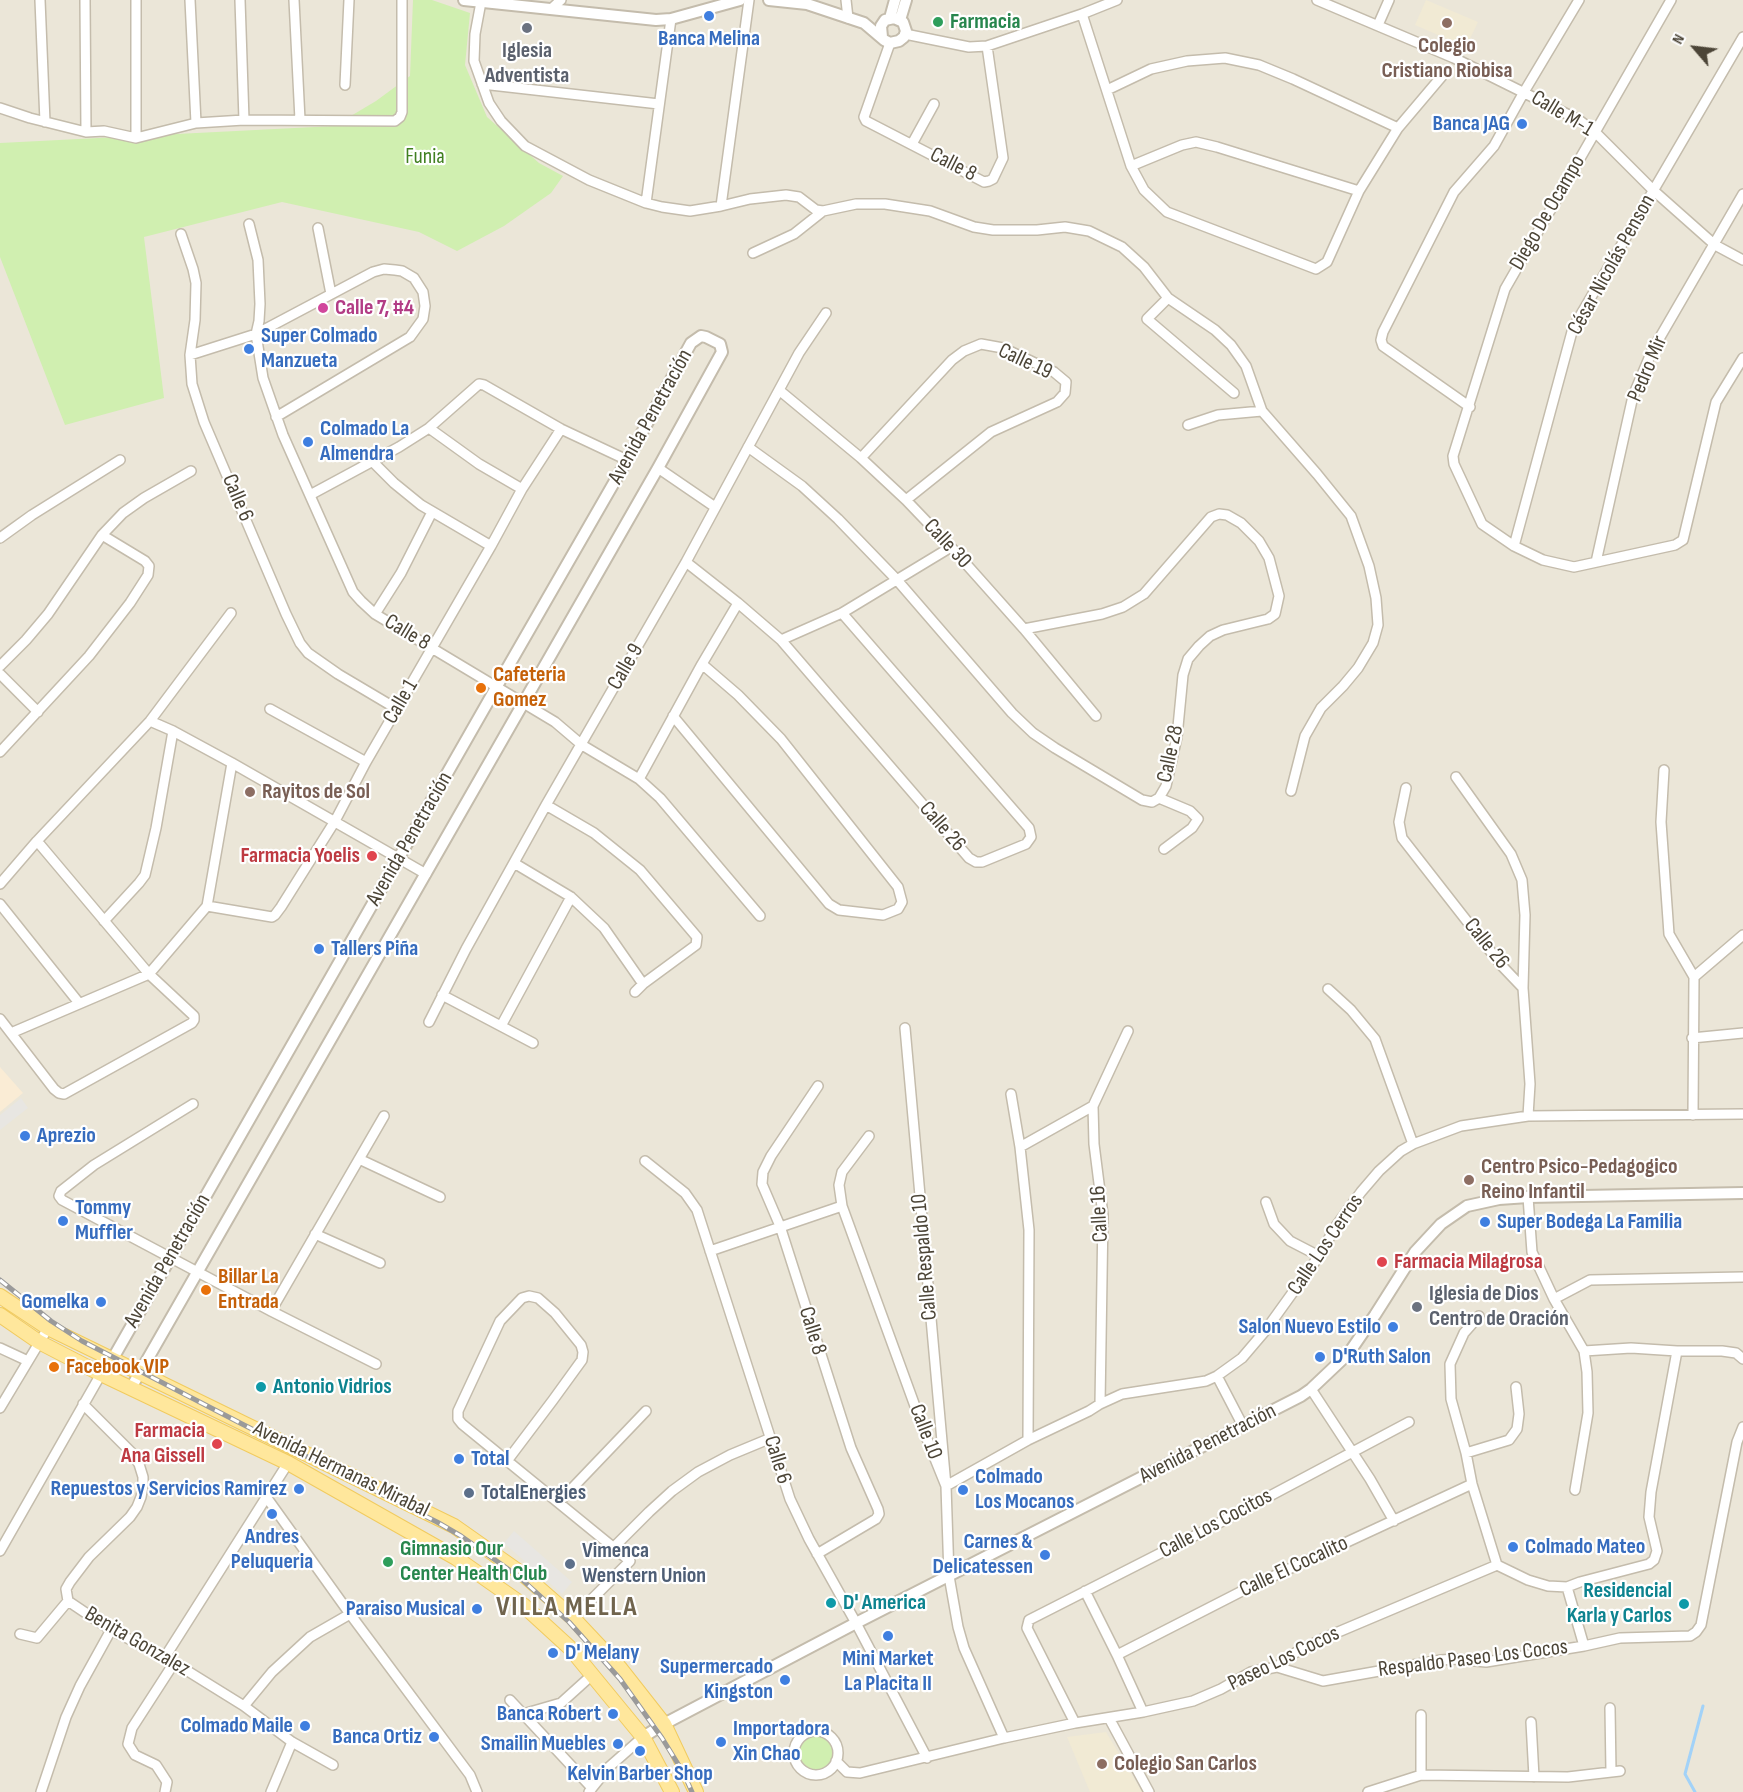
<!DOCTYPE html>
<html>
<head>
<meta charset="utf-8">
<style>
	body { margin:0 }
	#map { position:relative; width:1743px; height:1792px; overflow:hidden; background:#f7f4eb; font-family:"Sofia Sans Condensed",sans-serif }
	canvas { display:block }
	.north { position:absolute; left:1665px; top:18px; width:60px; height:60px; -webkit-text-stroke:4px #fff; paint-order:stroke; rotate:298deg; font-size:16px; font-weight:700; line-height:24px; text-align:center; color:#4c4537 }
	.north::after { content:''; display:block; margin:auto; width:21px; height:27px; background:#4c4537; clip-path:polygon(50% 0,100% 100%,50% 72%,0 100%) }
</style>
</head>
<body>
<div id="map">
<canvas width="1743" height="1792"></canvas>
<div class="north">N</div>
</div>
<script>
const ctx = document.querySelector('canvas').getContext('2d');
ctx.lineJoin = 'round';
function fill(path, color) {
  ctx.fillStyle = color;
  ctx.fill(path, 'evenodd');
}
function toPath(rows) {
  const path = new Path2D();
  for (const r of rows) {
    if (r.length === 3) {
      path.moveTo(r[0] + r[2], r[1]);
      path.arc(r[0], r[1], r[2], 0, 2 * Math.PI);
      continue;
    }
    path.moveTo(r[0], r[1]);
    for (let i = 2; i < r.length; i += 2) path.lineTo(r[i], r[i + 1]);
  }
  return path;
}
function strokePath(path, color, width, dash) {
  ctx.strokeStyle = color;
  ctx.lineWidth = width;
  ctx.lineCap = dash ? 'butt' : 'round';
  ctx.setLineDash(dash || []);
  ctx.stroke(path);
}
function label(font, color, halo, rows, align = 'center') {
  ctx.font = font + ' "Sofia Sans Condensed",sans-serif';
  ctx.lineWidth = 4.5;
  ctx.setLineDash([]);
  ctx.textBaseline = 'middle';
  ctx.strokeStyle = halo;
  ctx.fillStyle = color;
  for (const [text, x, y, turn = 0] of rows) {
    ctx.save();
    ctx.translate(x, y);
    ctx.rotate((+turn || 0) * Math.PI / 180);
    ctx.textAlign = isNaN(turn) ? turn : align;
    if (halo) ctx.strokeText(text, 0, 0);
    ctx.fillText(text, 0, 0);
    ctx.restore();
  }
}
const residential = toPath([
	[0,0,1743,0,1743,1792,0,1792]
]);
const commercial = toPath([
	[0,1067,23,1093,0,1112]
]);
const education = toPath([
	[1426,0,1478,22,1466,47,1415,25],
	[1106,1732,1142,1792,1090,1792,1067,1737]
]);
const green = toPath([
	[413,0,432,0,470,13,465,65,487,117,539,163,563,176,551,193,504,226,457,251,419,232,282,202,144,237,164,398,65,425,0,257,0,143,334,126,376,101,410,76],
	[816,1753,19]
]);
const parking = toPath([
	[21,1098,28,1108,0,1130,0,1115],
	[514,1531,572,1582,562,1594,504,1543]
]);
const stream = toPath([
	[1695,1792,1685,1774,1703,1706]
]);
const minor = toPath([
	[40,0,45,122],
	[85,0,86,132],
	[136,0,136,138],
	[190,0,196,123],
	[240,0,244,120],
	[294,0,300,120],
	[846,0,848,18],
	[1317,0,1454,58,1579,120,1595,132,1653,190,1715,245,1743,260],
	[1671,0,1505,289,1453,456,1454,464,1482,524,1514,546,1543,560,1574,567,1675,545,1683,540,1716,402,1743,358],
	[481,2,475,34,474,61,489,103,501,121,525,146,589,180,646,203,662,207,690,211,721,206,750,199,786,195,799,197,816,210,823,211,856,204,885,204,930,211,974,227,993,230,1037,230,1065,227,1089,231,1122,247,1144,267,1168,298,1215,330,1231,345,1246,366,1262,411,1317,474,1351,516,1369,566,1376,598,1378,625,1373,643,1358,668,1343,686,1321,708,1305,736,1291,791],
	[551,9,561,0],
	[1082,14,1131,166,1144,190,1167,212,1316,269,1327,262,1359,191,1398,128,1442,76],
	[1378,25,1389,0],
	[905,34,969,47,987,46,1082,14,1117,0],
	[890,43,864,117,866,121,984,182,989,181,993,179,1003,158,987,46],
	[482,84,659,104],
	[345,85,349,0],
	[1107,90,1151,69,1187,61,1225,58,1259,65,1293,79,1398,128],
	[0,108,30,118,86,132,104,131,136,138,196,123,244,120,395,121,400,117,402,112,402,0],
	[912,144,934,104],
	[1131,166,1182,145,1196,142,1217,147,1359,191],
	[646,203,671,19],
	[721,206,749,0],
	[249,224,258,260,260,304,259,321,256,334,263,378,283,435,353,592,361,601,375,614,555,722,582,745,639,779,660,798,760,916],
	[318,228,331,294],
	[181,234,193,269,196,283,195,320,190,355,192,384,204,422,286,614,300,643,308,653,338,674,397,709],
	[753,253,794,234,823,211],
	[1168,298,1147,319,1234,393],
	[190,355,256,334,373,272,384,269,395,270,402,271,414,278,423,292,425,306,423,319,410,337,276,417],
	[779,390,861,458,906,500,951,547,1024,629,1096,716],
	[1470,407,1383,346,1381,340,1383,332,1454,192,1494,146,1524,92,1579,0],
	[1188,425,1218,415,1262,411],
	[429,428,479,464,522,489],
	[748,447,802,486,838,519,897,580,1012,713,1033,733,1055,748,1142,800,1152,802,1159,798,1166,786,1177,737,1183,675,1188,659,1199,646,1210,636,1223,630,1268,619,1275,614,1279,596,1269,558,1259,541,1241,523,1227,515,1219,514,1211,517,1144,594,1123,607,1102,614,1024,629],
	[861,458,952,360,964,351,981,344,1003,348,1054,372,1066,382,1065,393,1057,402,991,432,906,500],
	[372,461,394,483,421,505,491,546],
	[658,468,715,507],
	[310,495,399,447,429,428,479,384,484,385,561,429,627,460],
	[0,538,32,515,120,460],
	[1514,546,1573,328,1743,37],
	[686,562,738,603,781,640,969,858,976,862,982,862,1026,844,1031,837,1029,828,842,613],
	[1596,562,1633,396,1652,351,1743,194],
	[375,614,401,573,432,512],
	[781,640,842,613,951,547],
	[0,666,26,640,48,614,102,535,123,513,144,498,191,471],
	[0,674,38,712],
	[270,709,366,762],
	[673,716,829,904,839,910,883,915,898,909,902,902,898,887,781,739,738,695,702,664],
	[150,721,173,731,232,763,426,874],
	[0,752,89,656,130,603,148,575,149,566,145,561,102,535],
	[1664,770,1661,822,1669,934,1694,977,1693,1115],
	[1456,777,1511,854,1522,880,1525,915,1523,988],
	[639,779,702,664,738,603],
	[1406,788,1399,822,1402,838,1502,966,1523,988,1530,1084,1528,1116],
	[1159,798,1190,811,1198,819,1192,828,1164,849],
	[546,805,594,833,640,870,697,937,696,945,643,984,635,992],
	[514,863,571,897,604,928,643,984],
	[0,884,37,841,150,721,231,613],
	[0,904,79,1003],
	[207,906,272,917,275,915,281,907,335,821,366,762,491,546,522,489,561,429],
	[104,921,139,883,145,875,156,828,173,731],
	[1694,977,1743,935],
	[1328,989,1351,1010,1375,1039,1413,1144],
	[442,995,533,1043],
	[0,1019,54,1089,59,1093,64,1094,192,1023,194,1020,194,1016,149,974,37,841],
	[429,1022,466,949,546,805,686,562,799,353,826,313],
	[501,1026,571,897],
	[905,1028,946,1486,1028,1440,1089,1411,1100,1404,1122,1394,1206,1381,1217,1376,1242,1358,1265,1331,1319,1256,1336,1226,1361,1192,1379,1171,1401,1151,1413,1144,1461,1126,1528,1116,1743,1114],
	[11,1033,149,974,207,906,232,763],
	[1692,1038,1743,1033],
	[1011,1094,1020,1147,1029,1230,1028,1440],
	[193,1104,94,1165,61,1191,59,1196,62,1200,271,1311,376,1364],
	[869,1136,842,1172,839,1185,842,1206,927,1439,946,1486,949,1576,958,1627,964,1648,1004,1738],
	[1020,1147,1093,1106],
	[359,1159,440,1197],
	[645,1161,685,1193,697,1210,790,1499,809,1539,856,1623,927,1758],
	[1528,1197,1532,1252,1554,1299,1584,1351,1587,1372,1588,1413,1575,1490],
	[1266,1202,1274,1224,1290,1241,1319,1256],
	[315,1234,380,1263],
	[710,1251,842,1206],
	[1554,1299,1590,1280,1743,1277],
	[271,1311,384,1116],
	[1479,1316,1464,1333,1450,1364,1451,1399,1466,1453,1472,1484,1497,1565],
	[0,1348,28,1361],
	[1584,1351,1631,1348,1677,1351,1722,1351,1736,1353,1743,1359],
	[1217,1376,1243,1426],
	[1311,1389,1370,1479,1394,1521],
	[83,1404,131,1452,139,1464,143,1477,143,1486,141,1497,137,1507,130,1517,89,1557,70,1582,66,1589,68,1601,111,1630,165,1657,244,1706,292,1742,333,1765],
	[1100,1404,1103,1215,1094,1144,1093,1106,1128,1031],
	[0,1408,48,1328],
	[1466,1453,1509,1440,1517,1429,1519,1414,1516,1387],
	[507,1461,553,1400,582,1360,583,1352,581,1345,555,1313,538,1298,529,1296,522,1298,500,1321,458,1411,458,1419,462,1424,630,1561,573,1618],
	[267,1498,350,1614,470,1775,477,1792],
	[559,1502,646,1411],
	[613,1548,649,1512,672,1491,698,1472,730,1455,771,1438],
	[0,1551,101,1374],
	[817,1554,876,1519,879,1514,878,1509,851,1448,780,1226,762,1184,763,1172,771,1156,818,1086],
	[1567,1587,1584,1646],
	[1085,1591,1117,1655,1143,1712],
	[20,1634,37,1638,68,1601],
	[1117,1655,1248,1588,1472,1484],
	[165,1657,288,1463],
	[1277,1667,1323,1681,1441,1660,1455,1659,1486,1662,1584,1646,1620,1638,1690,1636,1696,1632,1701,1625,1737,1442,1743,1427],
	[510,1700,592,1788,589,1792],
	[244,1706,272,1672,310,1637,350,1614],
	[1610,1708,1611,1772],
	[523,1714,561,1703,592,1675],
	[1421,1715,1421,1775],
	[1109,1718,1149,1792],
	[1531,1722,1534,1777],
	[1075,1723,1027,1628,1029,1620,1204,1531,1409,1422],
	[816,1753,22],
	[836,1761,847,1772,860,1773,1004,1738,1075,1723,1143,1712,1193,1701,1221,1689,1251,1672,1277,1667,1291,1655,1324,1638,1497,1565,1528,1580,1548,1586,1567,1587,1580,1582,1649,1564,1654,1560,1657,1551,1649,1517,1651,1492,1677,1351],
	[592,1788,609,1767,643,1737],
	[41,1792,66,1717,80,1686,111,1630],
	[165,1792,167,1782,156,1765,135,1755,128,1744,132,1728,174,1663],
	[271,1792,292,1742],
	[1368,1792,1421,1775,1568,1777,1620,1771]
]);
const tertiary = toPath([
	[464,0,656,20,671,19,740,0],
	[769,0,807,4,864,23,884,40,890,43,899,41,904,37,906,31,903,22,894,18,885,20,881,26,882,37],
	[890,18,895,0],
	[900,20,906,0],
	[101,1374,112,1360,497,686,627,460,691,343,701,336,706,337,720,344,722,352,658,468,131,1388],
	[643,1737,664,1724,856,1623,1301,1396,1311,1389,1349,1353,1375,1315,1415,1252,1441,1224,1467,1206,1499,1199,1528,1197,1743,1193]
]);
const primary = toPath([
	[0,1296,48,1328,454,1526,525,1576,573,1618,620,1668,664,1724,696,1792],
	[0,1315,39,1342,101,1374,288,1463,456,1558,523,1605,570,1648,643,1737,672,1792]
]);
const rail = toPath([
	[0,1280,51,1321,82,1341,244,1425,437,1522,461,1536,518,1576,569,1622,620,1679,662,1738,683,1772,692,1792]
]);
const markers = [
	[709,16,6,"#3f7fe0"],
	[938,22,6,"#2e9e5b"],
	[1447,23,6,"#8d6e63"],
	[527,28,6,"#6b7280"],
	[1522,124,6,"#3f7fe0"],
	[323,308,6,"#d1479c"],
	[249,349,6,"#3f7fe0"],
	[308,442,6,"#3f7fe0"],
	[481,688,6,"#e8710a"],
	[250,792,6,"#8d6e63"],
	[372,856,6,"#e0444e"],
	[319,949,6,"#3f7fe0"],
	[25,1136,6,"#3f7fe0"],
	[1469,1180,6,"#8d6e63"],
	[63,1221,6,"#3f7fe0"],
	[1485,1222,6,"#3f7fe0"],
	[1382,1262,6,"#e0444e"],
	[206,1290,6,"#e8710a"],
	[101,1302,6,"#3f7fe0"],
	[1417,1307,6,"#6b7280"],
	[1393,1327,6,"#3f7fe0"],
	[1320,1357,6,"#3f7fe0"],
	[54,1367,6,"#e8710a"],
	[261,1387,6,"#0f9aa8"],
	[217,1444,6,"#e0444e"],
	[459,1459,6,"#3f7fe0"],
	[299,1489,6,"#3f7fe0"],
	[963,1490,6,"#3f7fe0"],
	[469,1493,6,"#5c6f8a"],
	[272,1514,6,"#3f7fe0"],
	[1513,1547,6,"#3f7fe0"],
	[1045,1555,6,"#3f7fe0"],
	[388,1562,6,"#2e9e5b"],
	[570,1564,6,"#5c6f8a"],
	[831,1603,6,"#0f9aa8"],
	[1684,1604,6,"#0f9aa8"],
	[477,1609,6,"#3f7fe0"],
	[888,1636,6,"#3f7fe0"],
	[553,1653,6,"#3f7fe0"],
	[785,1680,6,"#3f7fe0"],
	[613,1714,6,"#3f7fe0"],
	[305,1726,6,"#3f7fe0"],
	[434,1737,6,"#3f7fe0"],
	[721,1742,6,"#3f7fe0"],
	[618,1744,6,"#3f7fe0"],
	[640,1751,6,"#3f7fe0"],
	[1102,1764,6,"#8d6e63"]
];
const leisureNames = [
	["Farmacia",950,22],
	["Gimnasio Our",400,1549],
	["Center Health Club",400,1574]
];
const shopNames = [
	["Banca Melina",709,39,"center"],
	["Banca JAG",1510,124,"right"],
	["Super Colmado",261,336],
	["Manzueta",261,361],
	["Colmado La",320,429],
	["Almendra",320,454],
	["Tallers Piña",331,949],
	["Aprezio",37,1136],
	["Tommy",75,1208],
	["Muffler",75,1233],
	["Super Bodega La Familia",1497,1222],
	["Gomelka",89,1302,"right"],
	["Salon Nuevo Estilo",1381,1327,"right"],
	["D'Ruth Salon",1332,1357],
	["Total",471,1459],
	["Colmado",975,1477],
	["Los Mocanos",975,1502],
	["Repuestos y Servicios Ramirez",287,1489,"right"],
	["Andres",272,1537,"center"],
	["Peluqueria",272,1562,"center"],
	["Carnes &",1033,1542,"right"],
	["Delicatessen",1033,1567,"right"],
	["Colmado Mateo",1525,1547],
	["Paraiso Musical",465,1609,"right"],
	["D' Melany",565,1653],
	["Mini Market",888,1659,"center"],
	["La Placita II",888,1684,"center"],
	["Supermercado",773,1667,"right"],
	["Kingston",773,1692,"right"],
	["Banca Robert",601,1714,"right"],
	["Colmado Maile",293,1726,"right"],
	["Importadora",733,1729],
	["Xin Chao",733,1754],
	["Banca Ortiz",422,1737,"right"],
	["Smailin Muebles",606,1744,"right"],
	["Kelvin Barber Shop",640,1774,"center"]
];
const educationNames = [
	["Colegio",1447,46,"center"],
	["Cristiano Riobisa",1447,71,"center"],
	["Rayitos de Sol",262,792],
	["Centro Psico-Pedagogico",1481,1167],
	["Reino Infantil",1481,1192],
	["Colegio San Carlos",1114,1764]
];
const worshipNames = [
	["Iglesia",527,51],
	["Adventista",527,76],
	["Iglesia de Dios",1429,1294,"left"],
	["Centro de Oración",1429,1319,"left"]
];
const streetNames = [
	["Calle M-1",1562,114,31],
	["Calle 8",953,165,27],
	["Diego De Ocampo",1548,213,-60],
	["César Nicolás Penson",1612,265,-61],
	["Calle 19",1025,362,25],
	["Pedro Mir",1648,369,-67],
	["Avenida Penetración",651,417,-61],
	["Calle 6",237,498,67],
	["Calle 30",947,544,47],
	["Calle 8",407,633,31],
	["Calle 9",626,667,-60],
	["Calle 1",401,702,-60],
	["Calle 28",1171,754,-78],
	["Calle 26",942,827,49],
	["Avenida Penetración",410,839,-60],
	["Calle 26",1486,944,51],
	["Calle 16",1100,1214,-93],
	["Calle Los Cerros",1326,1245,-56],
	["Calle Respaldo 10",925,1257,-95],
	["Avenida Penetración",168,1261,-60],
	["Calle 8",812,1331,73],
	["Calle 10",925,1432,69],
	["Avenida Penetración",1208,1444,-27],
	["Calle 6",777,1460,73],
	["Avenida Hermanas Mirabal",341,1470,26],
	["Calle Los Cocitos",1216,1524,-28],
	["Calle El Cocalito",1294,1567,-25],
	["Benita Gonzalez",137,1642,30],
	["Paseo Los Cocos",1284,1659,-26],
	["Respaldo Paseo Los Cocos",1473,1659,-7]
];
const parkNames = [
	["Funia",425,157]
];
const hotelNames = [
	["Calle 7, #4",335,308]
];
const foodNames = [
	["Cafeteria",493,675],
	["Gomez",493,700],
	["Billar La",218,1277],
	["Entrada",218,1302],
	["Facebook VIP",66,1367]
];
const healthNames = [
	["Farmacia Yoelis",360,856],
	["Farmacia Milagrosa",1394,1262,"left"],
	["Farmacia",205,1431],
	["Ana Gissell",205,1456]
];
const cultureNames = [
	["Antonio Vidrios",273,1387],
	["Residencial",1672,1591,"right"],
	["Karla y Carlos",1672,1616,"right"],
	["D' America",843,1603]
];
const serviceNames = [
	["TotalEnergies",481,1493],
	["Vimenca",582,1551],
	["Wenstern Union",582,1576]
];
const districtNames = [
	["VILLA MELLA",567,1608]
];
fill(residential, '#ebe6d8');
fill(commercial, '#faecd5');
fill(education, '#f1ead4');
fill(green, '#d0efb0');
fill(parking, '#e8e6e2');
strokePath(stream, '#a2d2f8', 3);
strokePath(minor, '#c4bcac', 12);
strokePath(tertiary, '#c4bcac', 14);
strokePath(primary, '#f1cb5f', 16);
strokePath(minor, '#fff', 9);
strokePath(tertiary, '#fff', 10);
strokePath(primary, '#ffe79c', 14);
strokePath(rail, '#9a9a9a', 5);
strokePath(rail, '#fff', 3, [9]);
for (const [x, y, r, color] of markers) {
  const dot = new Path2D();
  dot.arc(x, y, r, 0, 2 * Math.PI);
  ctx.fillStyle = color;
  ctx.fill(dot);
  strokePath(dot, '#fff', 2);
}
label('bold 22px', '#27864d', '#fff', leisureNames, 'left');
label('bold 22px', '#366cbe', '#fff', shopNames, 'left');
label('bold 22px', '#785e54', '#fff', educationNames, 'left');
label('bold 22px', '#5b616d', '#fff', worshipNames);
label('22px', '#4c4537', '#fff', streetNames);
label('22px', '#418021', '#fff', parkNames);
label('bold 22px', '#b23c85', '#fff', hotelNames, 'left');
label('bold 22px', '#c56008', '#fff', foodNames, 'left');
label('bold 22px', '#be3a42', '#fff', healthNames, 'right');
label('bold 22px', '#0d838f', '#fff', cultureNames, 'left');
label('bold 22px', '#4e5e75', '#fff', serviceNames, 'left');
ctx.letterSpacing = '1.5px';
label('bold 28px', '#70644d', '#fff', districtNames);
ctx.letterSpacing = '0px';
</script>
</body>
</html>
